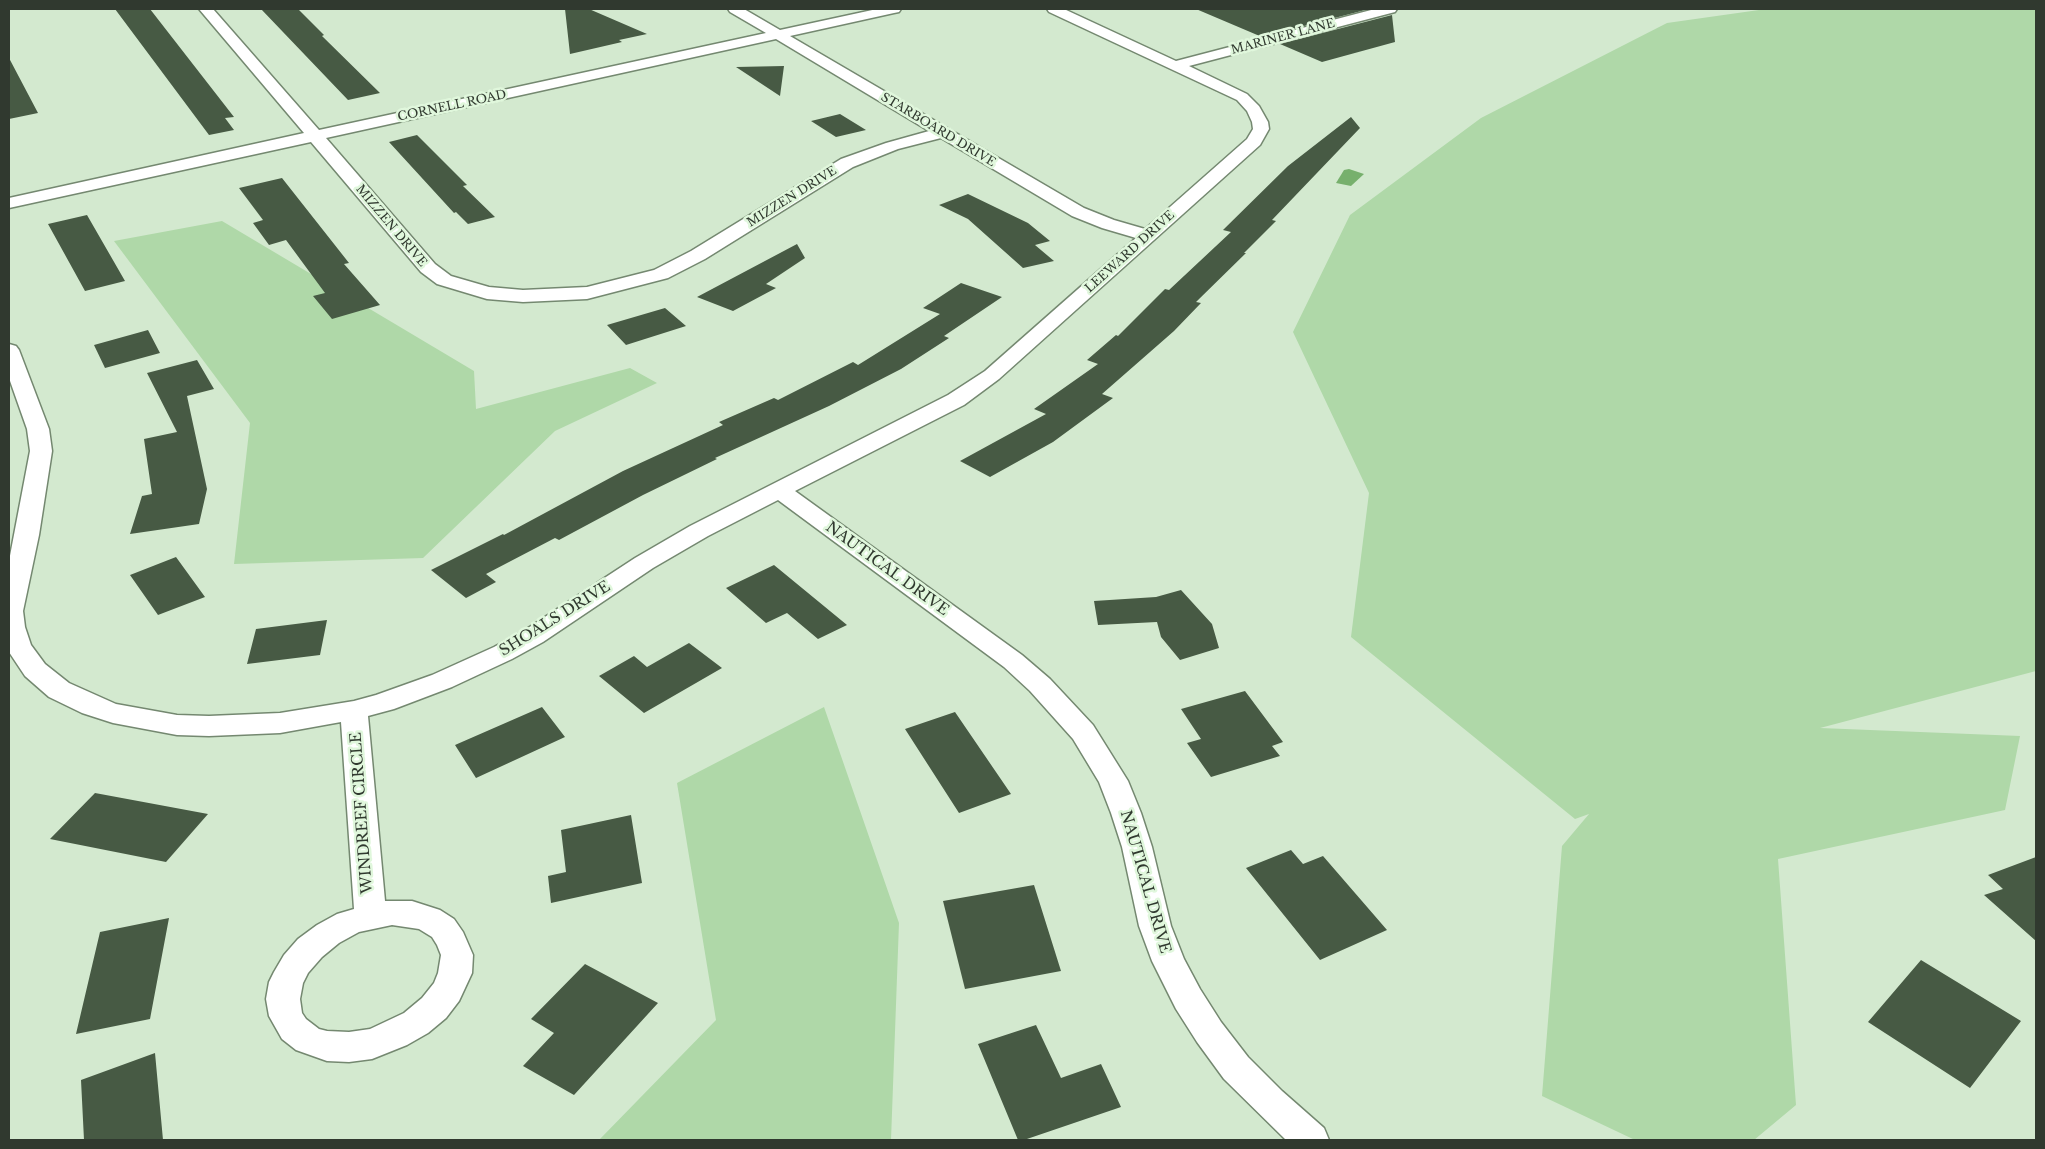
<!DOCTYPE html>
<html>
<head>
<meta charset="utf-8">
<style>
	body { margin:0 }
	#map { position:relative; width:2045px; height:1149px; overflow:hidden; background:#d3e9cf; font-family:"Libre Baskerville",serif }
	canvas { display:block }
	.frame { position:absolute; inset:0; border:10px solid #30392f; pointer-events:none }
</style>
</head>
<body>
<div id="map">
<canvas width="2045" height="1149"></canvas>
<div class="frame"></div>
</div>
<script>
const ctx = document.querySelector('canvas').getContext('2d');
ctx.lineJoin = 'round';
function fill(path, color) {
  ctx.fillStyle = color;
  ctx.fill(path, 'evenodd');
}
function toPath(rows) {
  const path = new Path2D();
  for (const r of rows) {
    path.moveTo(r[0], r[1]);
    for (let i = 2; i < r.length; i += 2) path.lineTo(r[i], r[i + 1]);
  }
  return path;
}
function strokePath(path, color, width, dash) {
  ctx.strokeStyle = color;
  ctx.lineWidth = width;
  ctx.lineCap = dash ? 'butt' : 'round';
  ctx.setLineDash(dash || []);
  ctx.stroke(path);
}
function label(font, color, halo, rows, align = 'center') {
  ctx.font = font + ' "Libre Baskerville",serif';
  ctx.lineWidth = 5;
  ctx.setLineDash([]);
  ctx.textBaseline = 'middle';
  ctx.strokeStyle = halo;
  ctx.fillStyle = color;
  for (const [text, x, y, turn = 0] of rows) {
    ctx.save();
    ctx.translate(x, y);
    ctx.rotate((+turn || 0) * Math.PI / 180);
    ctx.textAlign = isNaN(turn) ? turn : align;
    if (halo) ctx.strokeText(text, 0, 0);
    ctx.fillText(text, 0, 0);
    ctx.restore();
  }
}
const green = toPath([
	[1766,9,2036,9,2036,671,1820,728,2020,736,2005,810,1778,859,1796,1105,1754,1140,1635,1140,1542,1096,1562,846,1589,814,1575,819,1351,637,1369,493,1293,332,1350,215,1481,118,1667,23],
	[222,221,474,371,476,409,630,368,657,383,555,431,423,558,234,564,250,423,114,241],
	[824,707,899,923,891,1140,599,1140,716,1020,677,783]
]);
const water = toPath([
	[1349,169,1364,174,1351,186,1336,183,1344,170]
]);
const building = toPath([
	[115,9,150,9,234,117,225,118,234,130,209,135],
	[261,9,298,9,324,35,322,36,380,93,348,100],
	[565,9,589,9,647,34,619,40,622,42,570,54],
	[1196,9,1369,9,1262,37],
	[1392,15,1395,42,1322,62,1280,44],
	[9,58,38,113,9,119],
	[784,66,780,96,736,67],
	[840,114,866,130,836,137,811,121],
	[1351,117,1360,128,1272,220,1276,221,1244,253,1246,253,1196,302,1201,303,1174,331,1102,394,1113,398,1053,442,990,477,960,461,1046,414,1034,409,1098,364,1087,360,1116,335,1118,336,1165,289,1169,290,1231,232,1223,230,1288,166],
	[417,135,467,185,463,186,495,217,468,224,456,212,454,213,389,142],
	[282,178,349,263,344,264,380,305,332,319,313,296,325,293,286,240,269,245,253,223,263,220,239,188],
	[968,194,1028,223,1050,241,1035,245,1054,261,1023,268,968,219,939,205],
	[87,215,125,281,85,291,48,224],
	[797,244,805,258,766,284,776,288,733,311,697,297],
	[961,283,1002,297,944,336,949,338,901,369,829,406,715,458,717,459,643,495,559,540,555,538,486,574,496,582,466,598,431,570,503,534,504,535,623,471,723,425,719,422,774,398,778,400,853,362,858,365,940,314,923,308],
	[665,308,686,326,626,345,607,325],
	[148,330,160,353,105,368,94,345],
	[197,360,214,389,187,396,207,489,199,524,130,534,142,496,152,494,144,439,177,432,147,373],
	[176,557,205,597,158,615,130,575],
	[774,565,847,625,818,639,787,613,766,623,726,588],
	[1181,590,1212,624,1219,648,1180,660,1161,637,1157,622,1098,625,1094,601,1156,597],
	[327,620,320,655,247,664,256,629],
	[689,643,722,668,644,713,599,676,634,656,647,667],
	[1245,691,1283,742,1272,746,1280,756,1211,777,1187,743,1201,739,1181,709],
	[542,707,565,737,476,778,455,745],
	[955,712,1011,794,959,813,905,729],
	[95,793,208,814,166,862,50,839],
	[631,815,642,883,551,903,548,876,566,872,561,830],
	[1291,850,1303,864,1323,856,1387,930,1320,960,1246,868],
	[2036,857,2036,941,1984,895,2003,889,1988,875],
	[1034,885,1061,971,965,989,943,901],
	[169,918,150,1019,76,1034,100,932],
	[1921,960,2021,1021,1970,1088,1868,1022],
	[585,964,658,1003,574,1095,523,1066,554,1033,531,1019],
	[1036,1025,1061,1078,1101,1064,1121,1107,1024,1140,1018,1140,978,1044],
	[155,1053,163,1140,84,1140,81,1080]
]);
const minor = toPath([
	[199,9,213,9,319,130,766,33,730,12,728,9,744,9,780,30,877,9,901,9,899,12,894,13,790,36,1084,208,1114,220,1145,229,1247,139,1253,129,1252,122,1247,111,1237,100,1049,12,1047,9,1064,9,1176,61,1375,9,1397,9,1395,12,1189,66,1247,94,1259,106,1268,122,1269,129,1260,145,999,379,964,405,795,491,1022,655,1050,679,1093,725,1128,781,1141,813,1152,847,1171,926,1184,959,1200,989,1221,1022,1248,1057,1282,1091,1324,1128,1329,1140,1286,1140,1224,1079,1197,1042,1176,1009,1152,961,1139,926,1122,847,1111,813,1099,782,1073,739,1030,691,1004,667,778,500,708,536,653,568,543,642,512,659,452,687,394,709,368,716,385,901,412,901,440,910,454,919,463,932,473,955,472,973,459,1001,446,1018,428,1033,407,1045,372,1059,349,1062,327,1061,296,1050,282,1039,269,1016,266,999,269,982,274,972,284,955,298,939,317,925,337,914,354,909,341,722,280,733,209,736,177,735,113,723,82,713,49,697,25,676,9,652,9,561,30,451,27,429,9,378,9,344,16,346,19,350,49,429,52,451,39,535,23,611,25,627,31,645,45,664,69,683,116,704,177,715,209,716,280,713,354,701,376,695,432,675,494,647,525,630,635,558,690,526,948,395,985,371,1136,238,1102,228,1072,216,941,138,898,149,853,167,705,259,668,278,587,299,523,302,487,299,437,284,421,272,311,142,9,208,9,198,304,133,199,9],
	[776,39,929,131,886,143,841,159,691,251,654,270,587,287,523,290,489,287,451,276,435,264,326,138,776,39],
	[392,925,419,929,432,937,437,945,441,955,438,973,434,983,422,998,404,1013,370,1029,349,1032,327,1031,319,1029,306,1019,302,1013,300,999,303,983,308,973,322,957,339,943,359,932,392,925]
]);
const farStreetnames = [
	["MARINER LANE",1283,37,-15],
	["CORNELL ROAD",452,106,-12],
	["STARBOARD DRIVE",938,130,31],
	["MIZZEN DRIVE",792,197,-32],
	["MIZZEN DRIVE",391,226,50],
	["LEEWARD DRIVE",1130,252,-42]
];
const streetNames = [
	["NAUTICAL DRIVE",887,569,36],
	["SHOALS DRIVE",555,619,-32],
	["WINDREEF CIRCLE",362,813,-94],
	["NAUTICAL DRIVE",1145,882,74]
];
fill(green, '#afd8a8');
fill(water, '#77b06d');
fill(building, '#475a44');
strokePath(minor, '#748870', 3);
fill(minor, '#fff');
label('12px', '#30392f', '#e0f7dc', farStreetnames);
label('15px', '#30392f', '#e0f7dc', streetNames);
</script>
</body>
</html>
